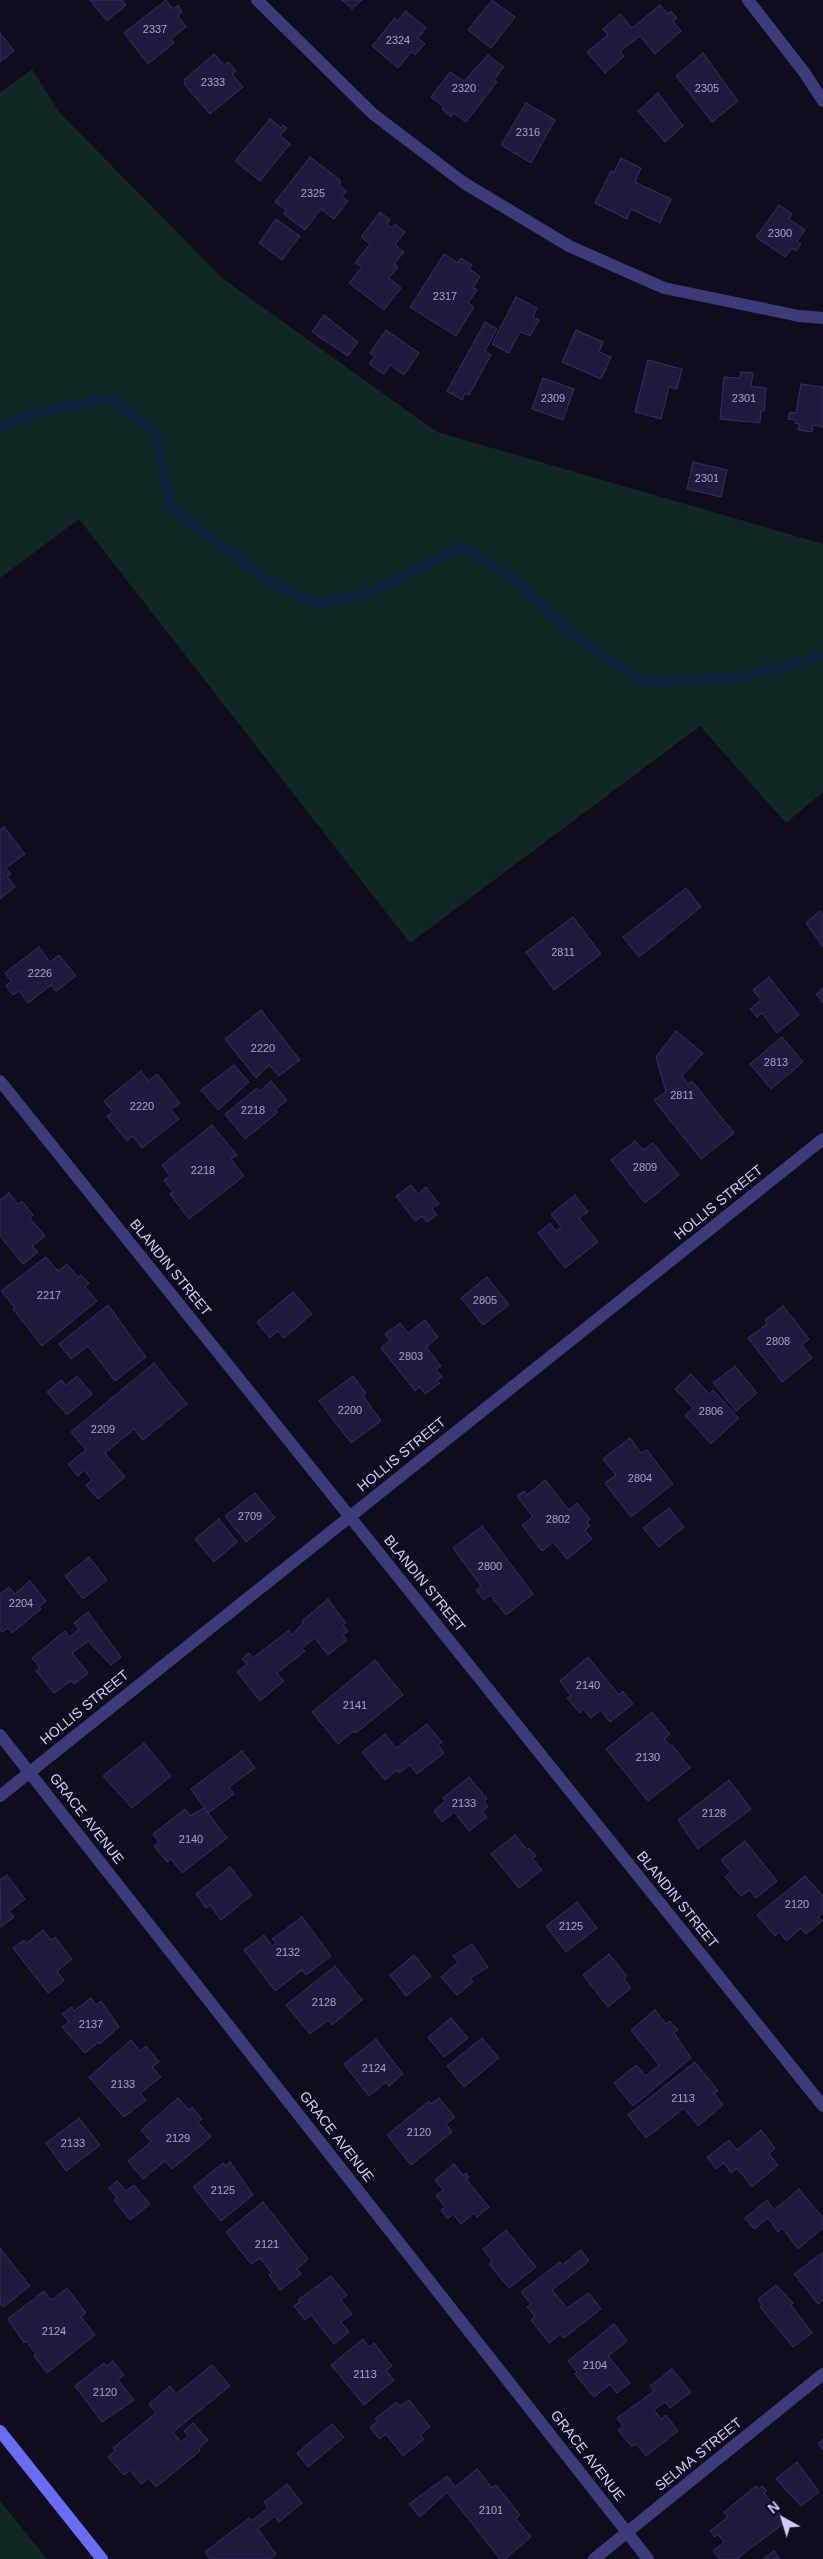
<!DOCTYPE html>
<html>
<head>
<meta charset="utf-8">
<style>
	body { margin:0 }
	#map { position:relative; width:823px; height:2559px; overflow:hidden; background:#0f0d1d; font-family:Helvetica,sans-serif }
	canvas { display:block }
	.north { position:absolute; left:758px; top:2494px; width:50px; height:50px; -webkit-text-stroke:4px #0f0d1d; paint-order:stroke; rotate:321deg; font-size:14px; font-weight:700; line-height:20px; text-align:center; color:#d0cdfb }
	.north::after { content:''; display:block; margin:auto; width:18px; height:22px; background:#d0cdfb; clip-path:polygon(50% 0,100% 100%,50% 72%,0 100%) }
</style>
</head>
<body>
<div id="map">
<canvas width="823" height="2559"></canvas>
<div class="north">N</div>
</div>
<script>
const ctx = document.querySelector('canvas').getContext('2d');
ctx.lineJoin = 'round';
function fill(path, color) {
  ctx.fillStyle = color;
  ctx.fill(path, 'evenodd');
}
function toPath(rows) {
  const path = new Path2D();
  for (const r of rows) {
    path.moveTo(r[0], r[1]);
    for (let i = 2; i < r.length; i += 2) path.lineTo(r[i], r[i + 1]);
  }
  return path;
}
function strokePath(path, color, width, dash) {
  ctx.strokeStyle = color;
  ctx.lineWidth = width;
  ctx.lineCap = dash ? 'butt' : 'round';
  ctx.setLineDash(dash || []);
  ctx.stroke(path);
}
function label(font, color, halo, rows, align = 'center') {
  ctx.font = font + ' Helvetica,sans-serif';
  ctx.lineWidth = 4;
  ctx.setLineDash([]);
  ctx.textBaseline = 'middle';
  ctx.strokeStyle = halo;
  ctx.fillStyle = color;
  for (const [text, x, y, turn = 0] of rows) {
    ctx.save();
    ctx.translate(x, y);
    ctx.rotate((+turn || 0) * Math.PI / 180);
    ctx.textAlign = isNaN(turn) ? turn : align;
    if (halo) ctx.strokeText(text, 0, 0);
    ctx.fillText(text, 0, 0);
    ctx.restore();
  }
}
const green = toPath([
	[32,69,59,112,222,278,437,432,823,544,823,792,786,823,700,726,410,943,79,519,0,578,0,93],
	[0,2501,47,2559,0,2559]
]);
const stream = toPath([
	[0,427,34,413,111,398,156,432,170,506,267,580,315,604,367,594,462,547,512,577,574,635,642,682,740,678,823,656]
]);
const building = toPath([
	[90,0,122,0,126,5,107,21,90,0],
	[166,0,173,9,178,5,182,12,178,16,186,27,171,39,174,43,148,64,124,33,166,0],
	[342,0,362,0,352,9,342,0],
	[492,0,515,17,491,48,468,30,492,0],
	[660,5,668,14,671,11,677,18,673,21,681,31,655,54,640,36,620,51,624,56,605,73,587,52,608,35,603,29,620,14,632,28,660,5],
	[406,11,426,28,418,38,425,44,415,55,411,52,398,68,372,46,395,18,397,21,406,11],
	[0,33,14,51,0,62,0,33],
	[703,53,738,101,712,122,676,76,703,53],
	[214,54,224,65,228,62,236,71,232,74,243,87,210,114,184,84,186,83,184,80,214,54],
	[488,55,504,67,494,80,497,82,466,122,453,113,451,117,442,109,444,107,431,97,450,72,464,81,488,55],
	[658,93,683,126,665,142,638,111,658,93],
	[526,103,555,120,531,163,501,145,526,103],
	[270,119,281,128,283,125,287,128,280,135,290,144,260,181,235,161,270,119],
	[310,157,340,180,340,186,347,191,342,197,348,201,334,219,321,209,305,230,284,214,286,210,275,202,310,157],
	[621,158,641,168,635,182,671,199,660,223,631,209,627,219,595,203,611,171,614,172,621,158],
	[779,205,792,214,789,219,805,230,797,241,801,244,796,251,792,248,785,257,756,237,779,205],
	[380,212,390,220,387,224,392,228,395,224,405,232,395,245,404,252,394,264,398,267,389,278,401,288,384,310,349,283,362,267,355,263,370,244,361,237,380,212],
	[276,219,300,236,282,260,259,243,276,219],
	[444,254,458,263,461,258,472,265,469,269,480,276,473,288,477,290,468,303,474,307,456,336,410,307,444,254],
	[516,297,537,308,533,317,539,320,530,336,520,332,509,353,492,344,516,297],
	[324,315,358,342,348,356,312,332,324,315],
	[485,322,497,329,485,351,491,355,469,395,465,393,462,400,447,391,485,322],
	[386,330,419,353,404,375,390,365,384,374,369,364,375,356,370,353,386,330],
	[576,330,603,342,599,352,611,357,601,379,562,362,576,330],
	[648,360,682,369,677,389,669,387,661,419,635,412,648,360],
	[741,372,753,373,751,386,766,388,764,411,761,411,760,423,720,419,724,377,740,378,741,372],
	[543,378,574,389,563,420,532,409,543,378],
	[801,384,823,387,823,427,813,425,812,432,798,430,799,424,795,423,795,420,788,419,790,412,796,413,801,384],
	[693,462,727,470,721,497,687,489,693,462],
	[4,827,25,854,6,868,11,874,7,876,15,887,0,899,0,830,4,827],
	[686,888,701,907,639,957,623,937,686,888],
	[820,911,823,915,823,947,806,923,820,911],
	[573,917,601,954,554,990,526,952,573,917],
	[39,947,50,962,59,955,76,976,56,991,51,985,28,1003,19,991,13,995,6,986,11,981,5,973,39,947],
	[769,977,799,1015,777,1033,762,1013,757,1017,750,1009,761,1000,753,990,769,977],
	[823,988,823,1003,816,994,823,988],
	[261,1010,300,1060,279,1076,269,1065,256,1078,225,1039,261,1010],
	[676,1031,703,1053,682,1076,688,1084,692,1081,734,1133,701,1159,654,1100,666,1092,656,1057,676,1031],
	[782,1037,803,1062,771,1089,750,1064,782,1037],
	[234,1065,249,1082,218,1110,201,1090,234,1065],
	[141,1071,148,1081,157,1074,180,1103,171,1110,179,1119,142,1148,133,1136,127,1141,107,1116,113,1112,104,1101,141,1071],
	[271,1081,287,1100,275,1110,278,1112,245,1139,225,1114,257,1088,260,1091,271,1081],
	[212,1125,237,1155,231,1159,244,1176,189,1219,170,1194,173,1192,164,1180,170,1176,162,1165,212,1125],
	[635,1141,643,1150,653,1143,679,1175,645,1203,611,1160,635,1141],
	[411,1185,418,1194,426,1187,439,1204,432,1208,437,1215,427,1222,422,1216,415,1221,396,1196,411,1185],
	[9,1193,18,1204,22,1201,33,1215,30,1218,45,1236,32,1246,38,1252,23,1264,0,1236,0,1200,9,1193],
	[575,1195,588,1212,579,1218,598,1242,565,1268,538,1233,550,1223,556,1231,561,1227,551,1214,575,1195],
	[46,1257,58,1271,67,1264,78,1277,81,1275,89,1283,85,1287,97,1301,42,1346,13,1309,15,1308,1,1291,46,1257],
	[487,1277,509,1305,483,1325,461,1298,487,1277],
	[293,1292,312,1314,284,1338,278,1331,270,1338,257,1322,293,1292],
	[108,1305,146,1357,115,1381,88,1346,71,1359,59,1344,108,1305],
	[783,1306,809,1339,802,1345,812,1358,782,1382,748,1338,767,1324,765,1320,783,1306],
	[425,1320,438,1337,426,1347,441,1366,436,1370,442,1377,437,1380,440,1383,425,1394,420,1387,415,1391,381,1348,390,1340,385,1334,400,1323,408,1333,425,1320],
	[154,1363,187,1404,143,1440,134,1429,105,1453,125,1477,98,1499,86,1485,92,1480,84,1470,78,1476,68,1464,86,1450,71,1432,154,1363],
	[735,1366,757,1393,736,1411,713,1383,735,1366],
	[691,1374,709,1394,713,1390,739,1418,711,1444,685,1415,693,1408,675,1389,691,1374],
	[77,1376,92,1394,67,1415,47,1392,61,1380,66,1385,77,1376],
	[353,1376,366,1393,363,1396,381,1421,351,1443,319,1401,353,1376],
	[630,1438,641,1453,647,1450,673,1484,631,1517,605,1483,616,1475,603,1459,630,1438],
	[545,1480,569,1510,577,1503,590,1519,587,1522,590,1526,585,1530,592,1539,567,1559,553,1542,542,1551,522,1525,533,1517,517,1496,524,1491,527,1495,545,1480],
	[255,1493,275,1518,246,1542,225,1516,255,1493],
	[669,1508,684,1527,659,1547,643,1528,669,1508],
	[219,1519,237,1542,214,1562,195,1539,219,1519],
	[482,1526,533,1594,506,1615,490,1595,484,1600,476,1590,481,1586,453,1548,482,1526],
	[89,1557,107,1580,83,1599,65,1576,89,1557],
	[30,1581,46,1601,39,1607,41,1609,12,1633,8,1628,2,1632,0,1630,0,1594,9,1587,15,1594,30,1581],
	[328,1599,346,1623,343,1625,348,1631,343,1635,347,1640,328,1655,315,1638,302,1648,305,1651,277,1673,284,1681,260,1701,237,1672,247,1664,242,1659,249,1653,253,1658,289,1630,292,1635,303,1623,302,1621,328,1599],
	[88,1612,121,1657,111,1665,88,1641,72,1653,88,1673,74,1684,71,1681,54,1693,36,1671,40,1668,32,1658,65,1631,70,1637,79,1629,74,1623,88,1612],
	[588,1657,619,1695,623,1691,633,1704,610,1722,601,1710,591,1718,583,1709,580,1713,567,1698,571,1696,560,1681,588,1657],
	[375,1660,403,1695,356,1733,354,1731,338,1744,312,1712,375,1660],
	[652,1712,670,1734,664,1739,670,1746,672,1745,690,1768,648,1801,606,1749,652,1712],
	[427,1724,442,1742,438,1745,444,1753,417,1774,410,1765,399,1773,397,1770,385,1780,362,1752,385,1734,396,1748,427,1724],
	[144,1743,171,1776,132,1808,103,1776,144,1743],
	[242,1751,255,1768,229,1787,234,1794,208,1813,191,1789,242,1751],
	[469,1777,487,1799,484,1801,488,1807,482,1811,487,1817,469,1831,454,1812,442,1822,434,1811,445,1801,443,1798,469,1777],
	[729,1780,751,1809,698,1849,678,1820,729,1780],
	[204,1808,227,1838,182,1873,171,1859,167,1862,154,1846,159,1842,153,1834,185,1809,190,1816,204,1808],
	[515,1835,527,1850,529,1848,536,1856,532,1858,542,1870,519,1888,491,1854,515,1835],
	[745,1841,777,1881,756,1898,750,1890,741,1896,725,1877,731,1872,721,1860,745,1841],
	[230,1867,252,1895,221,1920,210,1905,206,1908,196,1894,230,1867],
	[7,1875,25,1899,9,1911,14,1917,1,1927,0,1880,7,1875],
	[805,1876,823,1896,823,1913,818,1917,822,1921,806,1934,801,1928,786,1941,780,1932,775,1936,757,1915,805,1876],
	[577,1902,597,1928,566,1952,546,1926,577,1902],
	[302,1917,331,1956,306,1975,302,1970,275,1991,244,1950,264,1935,272,1946,276,1943,272,1939,302,1917],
	[43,1930,51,1940,55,1937,72,1959,57,1971,64,1981,48,1993,13,1948,24,1940,27,1943,43,1930],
	[472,1944,488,1967,470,1978,473,1982,457,1995,441,1977,458,1962,453,1956,472,1944],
	[609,1954,627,1976,624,1979,631,1988,608,2007,583,1975,609,1954],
	[414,1955,431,1976,406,1996,390,1975,414,1955],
	[335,1966,362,2000,332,2025,328,2020,310,2034,286,2005,335,1966],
	[91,1998,96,2005,101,2001,119,2027,100,2044,99,2042,85,2053,62,2027,69,2022,62,2014,72,2007,74,2011,91,1998],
	[655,2010,666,2024,670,2021,678,2030,674,2033,691,2058,633,2106,614,2083,636,2065,646,2076,659,2065,631,2030,655,2010],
	[451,2018,468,2038,444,2057,428,2037,451,2018],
	[482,2038,499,2058,464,2087,447,2066,482,2038],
	[376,2039,403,2074,389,2086,386,2082,369,2096,344,2064,376,2039],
	[131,2040,140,2051,146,2046,159,2062,152,2067,161,2077,140,2093,146,2100,124,2117,89,2077,131,2040],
	[695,2062,718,2091,714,2093,723,2105,698,2126,684,2108,646,2138,628,2115,695,2062],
	[178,2098,189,2110,192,2107,202,2119,198,2122,211,2137,172,2169,165,2161,143,2179,128,2161,151,2142,141,2130,178,2098],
	[439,2098,455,2117,446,2124,452,2132,411,2165,387,2135,429,2101,431,2104,439,2098],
	[79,2118,100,2145,66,2171,46,2143,79,2118],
	[761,2130,775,2148,769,2154,778,2165,752,2187,737,2168,731,2173,724,2163,716,2169,707,2157,729,2140,737,2150,761,2130],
	[230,2162,253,2195,221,2221,193,2187,223,2163,225,2166,230,2162],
	[454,2164,463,2175,466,2173,469,2177,466,2179,489,2207,477,2217,474,2213,461,2224,453,2214,448,2219,441,2210,445,2207,436,2196,443,2190,435,2180,454,2164],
	[117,2181,126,2191,134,2185,150,2204,130,2220,114,2200,117,2198,109,2188,117,2181],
	[799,2189,823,2218,823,2228,798,2249,782,2228,778,2232,768,2218,754,2229,745,2218,767,2200,774,2210,799,2189],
	[263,2202,308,2259,297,2269,301,2274,280,2290,269,2275,272,2273,260,2258,251,2264,226,2232,263,2202],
	[506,2230,536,2267,509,2288,489,2264,492,2261,483,2249,506,2230],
	[0,2248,30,2286,3,2307,0,2303,0,2248],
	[581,2250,589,2261,552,2290,567,2308,589,2293,601,2309,564,2338,561,2334,549,2343,531,2320,535,2316,527,2307,531,2304,521,2292,560,2262,562,2265,581,2250],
	[823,2252,823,2300,818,2304,794,2274,823,2252],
	[331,2276,347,2295,341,2300,352,2314,341,2322,349,2332,334,2344,311,2315,305,2320,294,2306,300,2302,298,2300,331,2276],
	[776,2285,793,2303,791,2305,812,2333,793,2347,760,2307,762,2305,758,2299,776,2285],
	[67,2288,86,2313,81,2317,95,2335,47,2373,34,2356,36,2354,26,2341,24,2343,8,2319,44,2291,50,2299,53,2299,67,2288],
	[614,2324,627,2341,608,2356,630,2383,617,2393,610,2384,594,2397,575,2374,577,2372,568,2361,614,2324],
	[363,2339,369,2347,374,2343,392,2366,386,2371,394,2380,364,2405,331,2365,363,2339],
	[113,2361,124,2375,118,2380,134,2400,102,2422,75,2386,104,2363,107,2366,113,2361],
	[212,2365,230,2386,173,2432,181,2442,188,2436,184,2431,193,2423,208,2440,199,2448,200,2451,156,2487,149,2478,141,2484,130,2470,124,2475,108,2457,115,2451,113,2448,156,2413,149,2404,170,2386,176,2394,212,2365],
	[672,2369,691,2392,670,2408,665,2402,654,2410,661,2419,666,2415,678,2431,646,2456,636,2444,632,2447,618,2430,623,2426,617,2418,654,2391,650,2386,672,2369],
	[409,2400,430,2427,420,2435,424,2439,403,2456,386,2434,379,2439,370,2427,377,2422,375,2419,396,2402,400,2406,409,2400],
	[332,2424,344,2437,308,2467,297,2453,332,2424],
	[823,2439,823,2450,818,2443,823,2439],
	[797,2462,819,2492,801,2506,776,2479,797,2462],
	[477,2469,492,2488,496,2485,520,2515,516,2519,531,2537,505,2559,500,2559,447,2492,420,2517,409,2504,447,2476,455,2487,477,2469],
	[287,2484,302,2503,279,2522,275,2516,258,2529,276,2554,270,2559,210,2559,205,2552,249,2518,251,2521,268,2508,264,2502,287,2484],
	[756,2486,758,2489,762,2486,767,2491,764,2493,786,2522,736,2559,720,2559,713,2551,724,2542,718,2534,715,2537,710,2531,728,2517,724,2512,756,2486],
	[774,2551,780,2559,763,2559,774,2551]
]);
const street = toPath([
	[257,0,373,114,464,183,569,246,664,288,799,316,823,318],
	[748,0,804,72,823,101],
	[0,1081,823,2106],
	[0,1735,648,2559],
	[0,1796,823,1139],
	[594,2559,823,2374]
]);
const secondary = toPath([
	[0,2431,102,2559]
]);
const numberNames = [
	["2337",155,30],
	["2324",398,41],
	["2333",213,83],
	["2320",464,89],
	["2305",707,89],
	["2316",528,133],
	["2325",313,194],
	["2300",780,234],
	["2317",445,297],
	["2309",553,399],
	["2301",744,399],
	["2301",707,479],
	["2811",563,953],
	["2226",40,974],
	["2220",263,1049],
	["2813",776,1063],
	["2811",682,1096],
	["2220",142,1107],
	["2218",253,1111],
	["2809",645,1168],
	["2218",203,1171],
	["2217",49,1296],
	["2805",485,1301],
	["2808",778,1342],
	["2803",411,1357],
	["2200",350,1411],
	["2806",711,1412],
	["2209",103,1430],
	["2804",640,1479],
	["2709",250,1517],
	["2802",558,1520],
	["2800",490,1567],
	["2204",21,1604],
	["2140",588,1686],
	["2141",355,1706],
	["2130",648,1758],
	["2133",464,1804],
	["2128",714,1814],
	["2140",191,1840],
	["2120",797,1905],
	["2125",571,1927],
	["2132",288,1953],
	["2128",324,2003],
	["2137",91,2025],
	["2124",374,2069],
	["2133",123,2085],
	["2113",683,2099],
	["2120",419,2133],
	["2129",178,2139],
	["2133",73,2144],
	["2125",223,2191],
	["2121",267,2245],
	["2124",54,2332],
	["2104",595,2366],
	["2113",365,2375],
	["2120",105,2393],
	["2101",491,2511]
];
const streetNames = [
	["HOLLIS STREET",719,1203,-39],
	["BLANDIN STREET",170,1268,51],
	["HOLLIS STREET",402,1455,-39],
	["BLANDIN STREET",424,1584,51],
	["HOLLIS STREET",85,1708,-39],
	["GRACE AVENUE",86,1819,52],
	["BLANDIN STREET",677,1900,51],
	["GRACE AVENUE",336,2137,52],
	["SELMA STREET",699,2455,-39],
	["GRACE AVENUE",587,2456,52]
];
fill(green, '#112725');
strokePath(stream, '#0f233f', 9);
fill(building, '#201b3d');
strokePath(building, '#372e67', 1);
strokePath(street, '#3c3b79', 12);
strokePath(secondary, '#6b6cf5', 12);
label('11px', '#a4a0cc', null, numberNames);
label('14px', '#d0cdfb', '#0f0d1d', streetNames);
</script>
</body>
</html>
